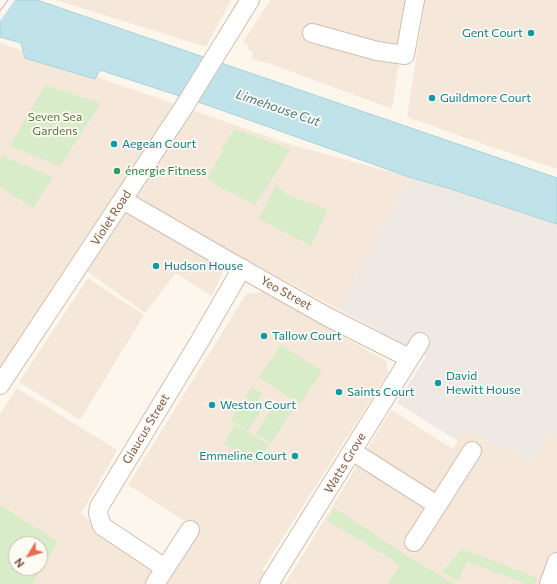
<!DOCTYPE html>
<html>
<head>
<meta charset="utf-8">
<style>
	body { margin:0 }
	#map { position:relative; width:557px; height:584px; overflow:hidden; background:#fdf6ec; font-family:Commissioner,sans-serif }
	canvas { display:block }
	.north { position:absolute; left:8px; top:536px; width:40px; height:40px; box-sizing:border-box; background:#fffaf3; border:1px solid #cabbb1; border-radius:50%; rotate:232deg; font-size:11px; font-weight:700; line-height:16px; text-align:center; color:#7a5c4d }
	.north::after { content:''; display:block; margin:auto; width:14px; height:18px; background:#e76f51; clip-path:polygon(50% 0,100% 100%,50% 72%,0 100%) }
</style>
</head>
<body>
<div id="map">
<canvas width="557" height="584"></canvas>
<div class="north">N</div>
</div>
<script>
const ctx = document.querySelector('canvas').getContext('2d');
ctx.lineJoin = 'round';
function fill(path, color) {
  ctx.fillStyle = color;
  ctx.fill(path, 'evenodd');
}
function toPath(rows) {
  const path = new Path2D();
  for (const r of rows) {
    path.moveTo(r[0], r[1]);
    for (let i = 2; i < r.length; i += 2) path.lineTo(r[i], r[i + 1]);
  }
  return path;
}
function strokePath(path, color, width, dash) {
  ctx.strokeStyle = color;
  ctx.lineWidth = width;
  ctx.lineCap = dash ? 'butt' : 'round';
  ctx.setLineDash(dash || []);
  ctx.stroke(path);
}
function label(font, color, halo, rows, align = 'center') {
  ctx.font = font + ' Commissioner,sans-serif';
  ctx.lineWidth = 3.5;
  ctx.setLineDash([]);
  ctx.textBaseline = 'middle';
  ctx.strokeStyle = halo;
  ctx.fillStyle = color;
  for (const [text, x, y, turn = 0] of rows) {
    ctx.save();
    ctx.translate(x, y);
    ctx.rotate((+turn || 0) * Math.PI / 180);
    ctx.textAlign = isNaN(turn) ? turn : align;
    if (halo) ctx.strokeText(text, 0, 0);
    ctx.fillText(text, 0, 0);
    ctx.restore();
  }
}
const residential = toPath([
	[56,0,231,0,206,47],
	[270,0,408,0,392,109,271,64,251,59,253,52,248,49,248,46,243,42],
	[425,0,557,0,557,169,463,137,407,117],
	[0,43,292,145,409,177,338,309,232,252,212,296,176,273,145,313,73,261,0,371],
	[88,278,144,315,80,420,19,382],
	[265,292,386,361,388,373,262,570,285,584,391,410,453,449,464,429,530,461,552,433,557,434,557,584,0,584,0,414,17,388,117,450,81,514,167,577,198,529,128,485,246,294],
	[16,544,40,544,40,568,16,568]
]);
const industrial = toPath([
	[409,177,448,188,557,224,557,434,552,433,530,461,464,429,458,441,397,403,426,356,338,309]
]);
const green = toPath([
	[45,85,101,103,60,166,10,146],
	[234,129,290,149,273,178,255,205,209,181,208,177,223,151,221,150],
	[3,156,53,177,33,208,0,187,0,162],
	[276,185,287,195,328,209,311,246,259,219],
	[281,345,322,371,300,404,259,377],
	[252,387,262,393,256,403,263,407,248,431,231,420],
	[281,404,292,411,271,443,256,434,271,409,276,411],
	[235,424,269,445,256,464,224,444],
	[0,505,58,542,32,584,0,584],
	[16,544,40,544,40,568,16,568],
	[334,508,420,564,455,584,388,584,400,565,377,550,354,537,327,520],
	[462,549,530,575,537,579,535,584,526,584,467,561,459,580,442,572]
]);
const water = toPath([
	[0,0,37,0,557,178,557,224,448,188,409,177,207,105,100,70,95,79,25,58,21,43,0,37,0,0]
]);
const pier = toPath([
	[0,0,15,0,0,21]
]);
const minor = toPath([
	[312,33,377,51,405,55,415,0],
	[123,200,232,263,326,316,409,358],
	[0,385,182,110,250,0],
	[352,451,437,505],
	[414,542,472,451],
	[165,568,102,526,98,513,99,507,198,344,242,268],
	[155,584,190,530],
	[269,584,420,342],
	[549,584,557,562]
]);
const tram = toPath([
	[0,11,8,0]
]);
const markers = [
	[531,33,4,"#0f9aa8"],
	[432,98,4,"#0f9aa8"],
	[114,144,4,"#0f9aa8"],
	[117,171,4,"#2e9e5b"],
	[156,266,4,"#0f9aa8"],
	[264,336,4,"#0f9aa8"],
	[438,383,4,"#0f9aa8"],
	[339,392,4,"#0f9aa8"],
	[212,405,4,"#0f9aa8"],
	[295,456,4,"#0f9aa8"]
];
const cultureNames = [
	["Gent Court",523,33,"right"],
	["Guildmore Court",440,98],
	["Aegean Court",122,144],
	["Hudson House",164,266],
	["Tallow Court",272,336],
	["David",446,376],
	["Hewitt House",446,390],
	["Saints Court",347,392],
	["Weston Court",220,405],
	["Emmeline Court",287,456,"right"]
];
const parkNames = [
	["Seven Sea",55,117],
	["Gardens",55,131]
];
const leisureNames = [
	["énergie Fitness",125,171]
];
const streetNames = [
	["Violet Road",111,218,-57],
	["Yeo Street",286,293,29],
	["Glaucus Street",146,429,-59],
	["Watts Grove",345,463,-59]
];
const waterNames = [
	["Limehouse Cut",278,108,19]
];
fill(residential, '#f5e8da');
fill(industrial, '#efe9e4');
fill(green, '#d8ecc9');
fill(water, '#bfe3e8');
strokePath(water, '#a5d3da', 1);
fill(pier, '#fdf6ec');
strokePath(minor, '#d1beb0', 20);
strokePath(minor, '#fff', 18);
strokePath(tram, '#b9a8c9', 1);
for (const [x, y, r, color] of markers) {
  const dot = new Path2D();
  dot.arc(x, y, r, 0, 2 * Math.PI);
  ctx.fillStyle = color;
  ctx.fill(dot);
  strokePath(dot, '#fffaf3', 1.5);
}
label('12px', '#0d838f', '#fffaf3', cultureNames, 'left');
label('12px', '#537a41', '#fffaf3', parkNames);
label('12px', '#27864d', '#fffaf3', leisureNames, 'left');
label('12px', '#7a5c4d', '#fffaf3', streetNames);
label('italic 13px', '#437c86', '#fffaf3', waterNames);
</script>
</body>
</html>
